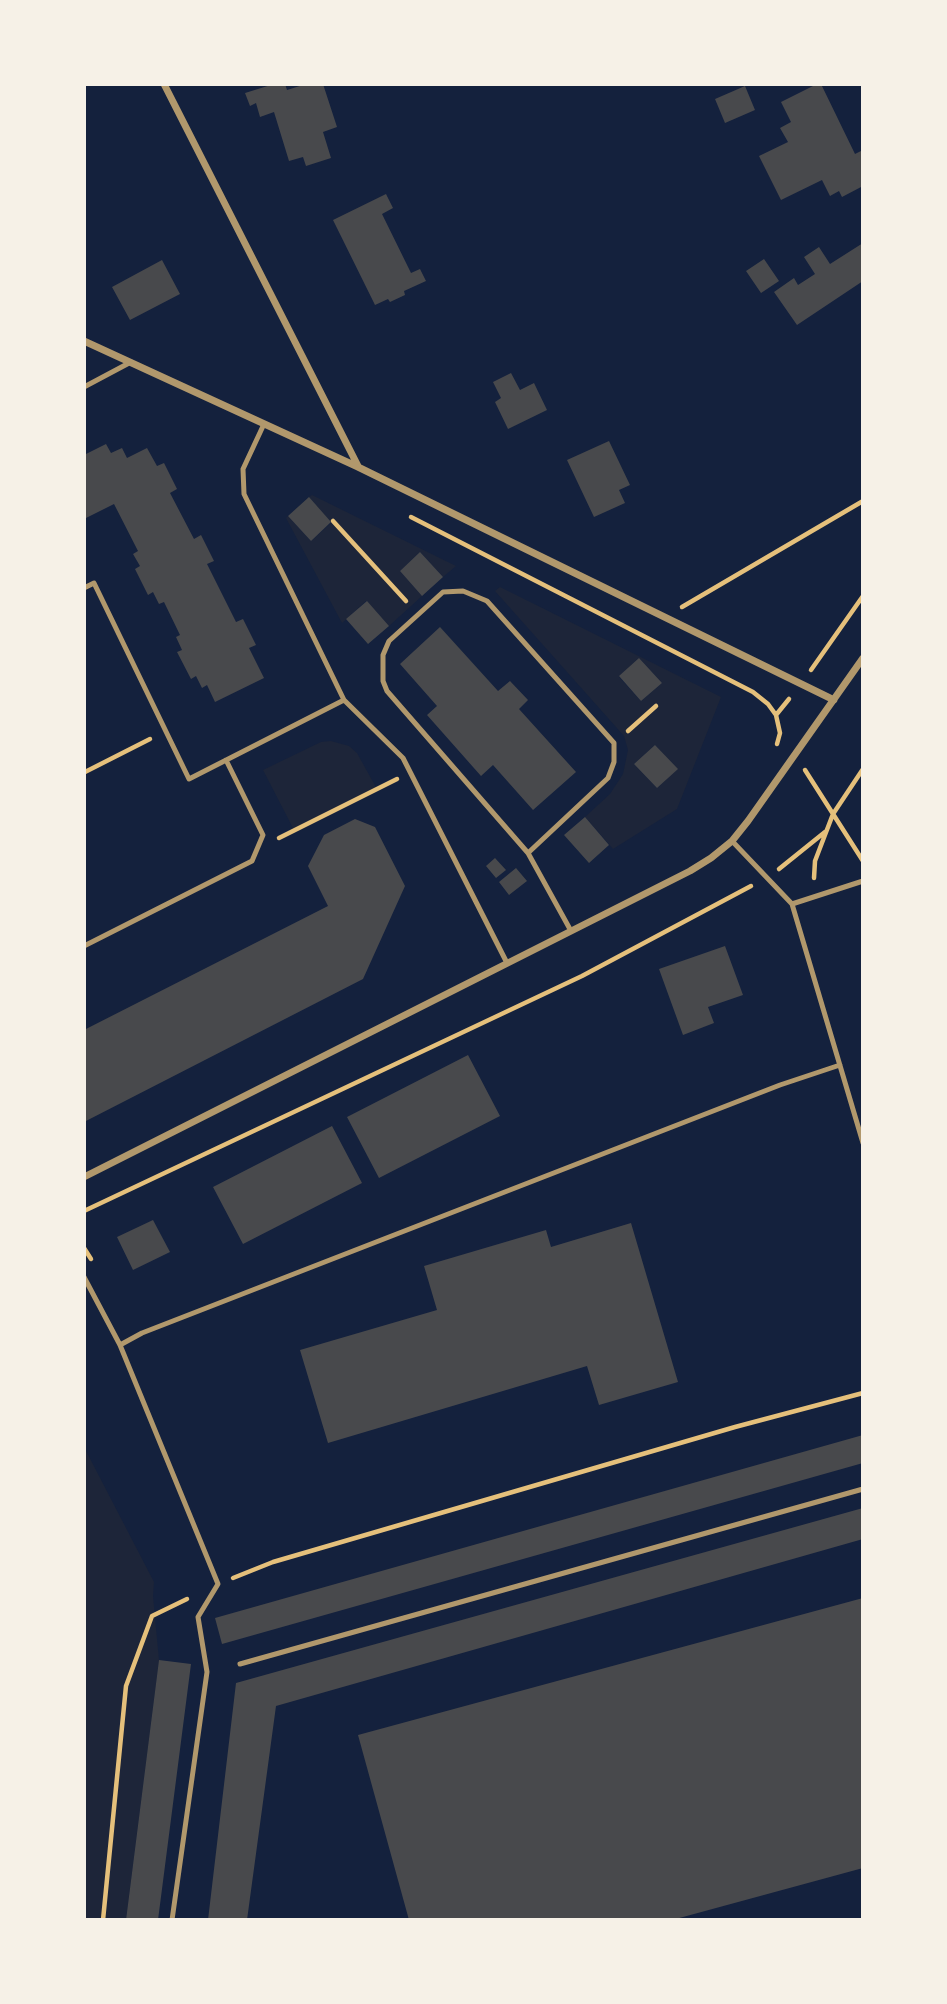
<!DOCTYPE html>
<html>
<head>
<meta charset="utf-8">
<style>
	body { margin:0 }
	#map { position:relative; width:947px; height:2004px; overflow:hidden; background:#14213d; font-family:"Work Sans",sans-serif }
	canvas { display:block }
	.frame { position:absolute; inset:0; border:86px solid #f6f1e7; pointer-events:none }
</style>
</head>
<body>
<div id="map">
<canvas width="947" height="2004"></canvas>
<div class="frame"></div>
</div>
<script>
const ctx = document.querySelector('canvas').getContext('2d');
ctx.lineJoin = 'round';
function fill(path, color) {
  ctx.fillStyle = color;
  ctx.fill(path, 'evenodd');
}
function toPath(rows) {
  const path = new Path2D();
  for (const r of rows) {
    path.moveTo(r[0], r[1]);
    for (let i = 2; i < r.length; i += 2) path.lineTo(r[i], r[i + 1]);
  }
  return path;
}
function strokePath(path, color, width, dash) {
  ctx.strokeStyle = color;
  ctx.lineWidth = width;
  ctx.lineCap = dash ? 'butt' : 'round';
  ctx.setLineDash(dash || []);
  ctx.stroke(path);
}
const green = toPath([
	[312,495,456,566,443,577,420,552,400,571,422,596,389,626,366,601,342,623,286,518,288,516,311,541,331,523,309,497],
	[500,587,721,697,677,809,613,849,585,817,610,794,623,774,628,750,624,736,495,591],
	[639,658,662,683,641,701,619,677],
	[655,745,677,769,657,788,634,764],
	[331,741,349,746,357,753,377,789,294,830,263,770,321,742],
	[84,1447,154,1582,153,1596,159,1660,126,1920,84,1920]
]);
const building = toPath([
	[274,84,285,84,287,90,306,84,323,84,337,127,323,132,331,158,306,166,303,157,289,161,274,112,260,117,256,103,250,106,245,93],
	[817,84,821,84,855,154,863,150,863,186,842,197,839,191,830,196,822,180,781,200,759,156,788,142,780,128,791,122,781,102],
	[745,86,755,110,725,123,715,99],
	[386,194,393,208,382,214,411,273,420,269,426,281,404,291,405,295,390,302,388,299,375,305,333,220],
	[863,243,863,281,797,325,774,292,794,278,798,285,815,274,804,257,819,247,830,264],
	[764,259,779,281,761,293,746,271],
	[162,260,180,294,130,320,112,287],
	[511,373,520,390,534,383,547,410,508,429,495,402,501,398,493,382],
	[609,441,630,485,619,490,625,503,594,517,567,460],
	[106,444,111,453,122,448,127,458,147,448,157,466,164,463,177,489,170,493,194,539,201,535,214,561,207,564,236,622,243,619,256,645,249,648,264,678,215,702,207,685,202,688,196,676,191,679,177,652,182,650,176,637,180,635,164,602,159,604,153,592,148,595,135,569,140,566,133,554,138,551,114,504,84,519,84,455],
	[309,497,331,522,311,541,288,516],
	[420,552,443,577,422,596,400,571],
	[367,601,389,626,368,644,346,619],
	[440,627,498,691,510,681,528,700,519,709,576,772,533,810,493,765,481,776,427,715,437,706,400,664],
	[639,658,662,683,641,701,619,676],
	[655,745,678,769,657,788,634,764],
	[585,817,609,845,589,863,564,835],
	[355,819,375,827,405,886,363,979,84,1122,84,1030,328,906,308,866,324,835],
	[495,858,506,870,496,878,486,866],
	[516,868,527,881,509,895,499,882],
	[725,946,743,995,708,1007,714,1023,683,1035,659,969],
	[468,1055,500,1116,379,1178,347,1117],
	[332,1126,362,1183,243,1244,213,1187],
	[153,1220,170,1252,133,1270,117,1237],
	[631,1223,678,1382,599,1405,587,1366,328,1443,300,1350,437,1310,424,1266,546,1230,551,1247],
	[863,1435,863,1463,222,1644,215,1618],
	[863,1508,863,1539,276,1706,247,1920,208,1920,236,1683],
	[863,1598,863,1868,672,1920,409,1920,358,1735],
	[159,1660,191,1664,158,1920,126,1920]
]);
const path = toPath([
	[411,517,753,692,768,704,776,715],
	[333,521,406,601],
	[682,607,863,501],
	[811,670,863,596],
	[628,731,656,706],
	[777,744,780,733,776,715,789,699],
	[805,770,863,861],
	[85,772,150,739],
	[279,838,397,779],
	[779,869,825,832],
	[814,878,815,861,833,814,863,769],
	[84,1211,582,976,751,886],
	[84,1248,91,1259],
	[233,1578,273,1562,735,1427,863,1393],
	[103,1920,126,1686,152,1616,187,1599]
]);
const service = toPath([
	[84,387,131,362],
	[264,424,243,469,244,494,344,700,403,758,507,963],
	[84,588,94,583,189,779,344,700],
	[732,841,792,904,863,1143],
	[528,853,387,691,383,681,383,655,389,641,443,592,463,591,487,601,614,743,614,762,608,778,528,853,571,931],
	[792,904,863,881],
	[84,946,252,861,263,835,226,760],
	[84,1277,120,1345,142,1333,780,1085,840,1065],
	[120,1345,218,1584,198,1617,207,1672,172,1920],
	[240,1664,863,1489]
]);
const minor = toPath([
	[164,84,358,466],
	[84,341,358,467,834,700],
	[84,1177,690,871,711,858,732,841,748,821,863,658]
]);
fill(green, '#1d2539');
fill(building, '#48494c');
strokePath(path, '#e5c07b', 4.5);
strokePath(service, '#b1986c', 5);
strokePath(minor, '#b1986c', 7);
</script>
</body>
</html>
